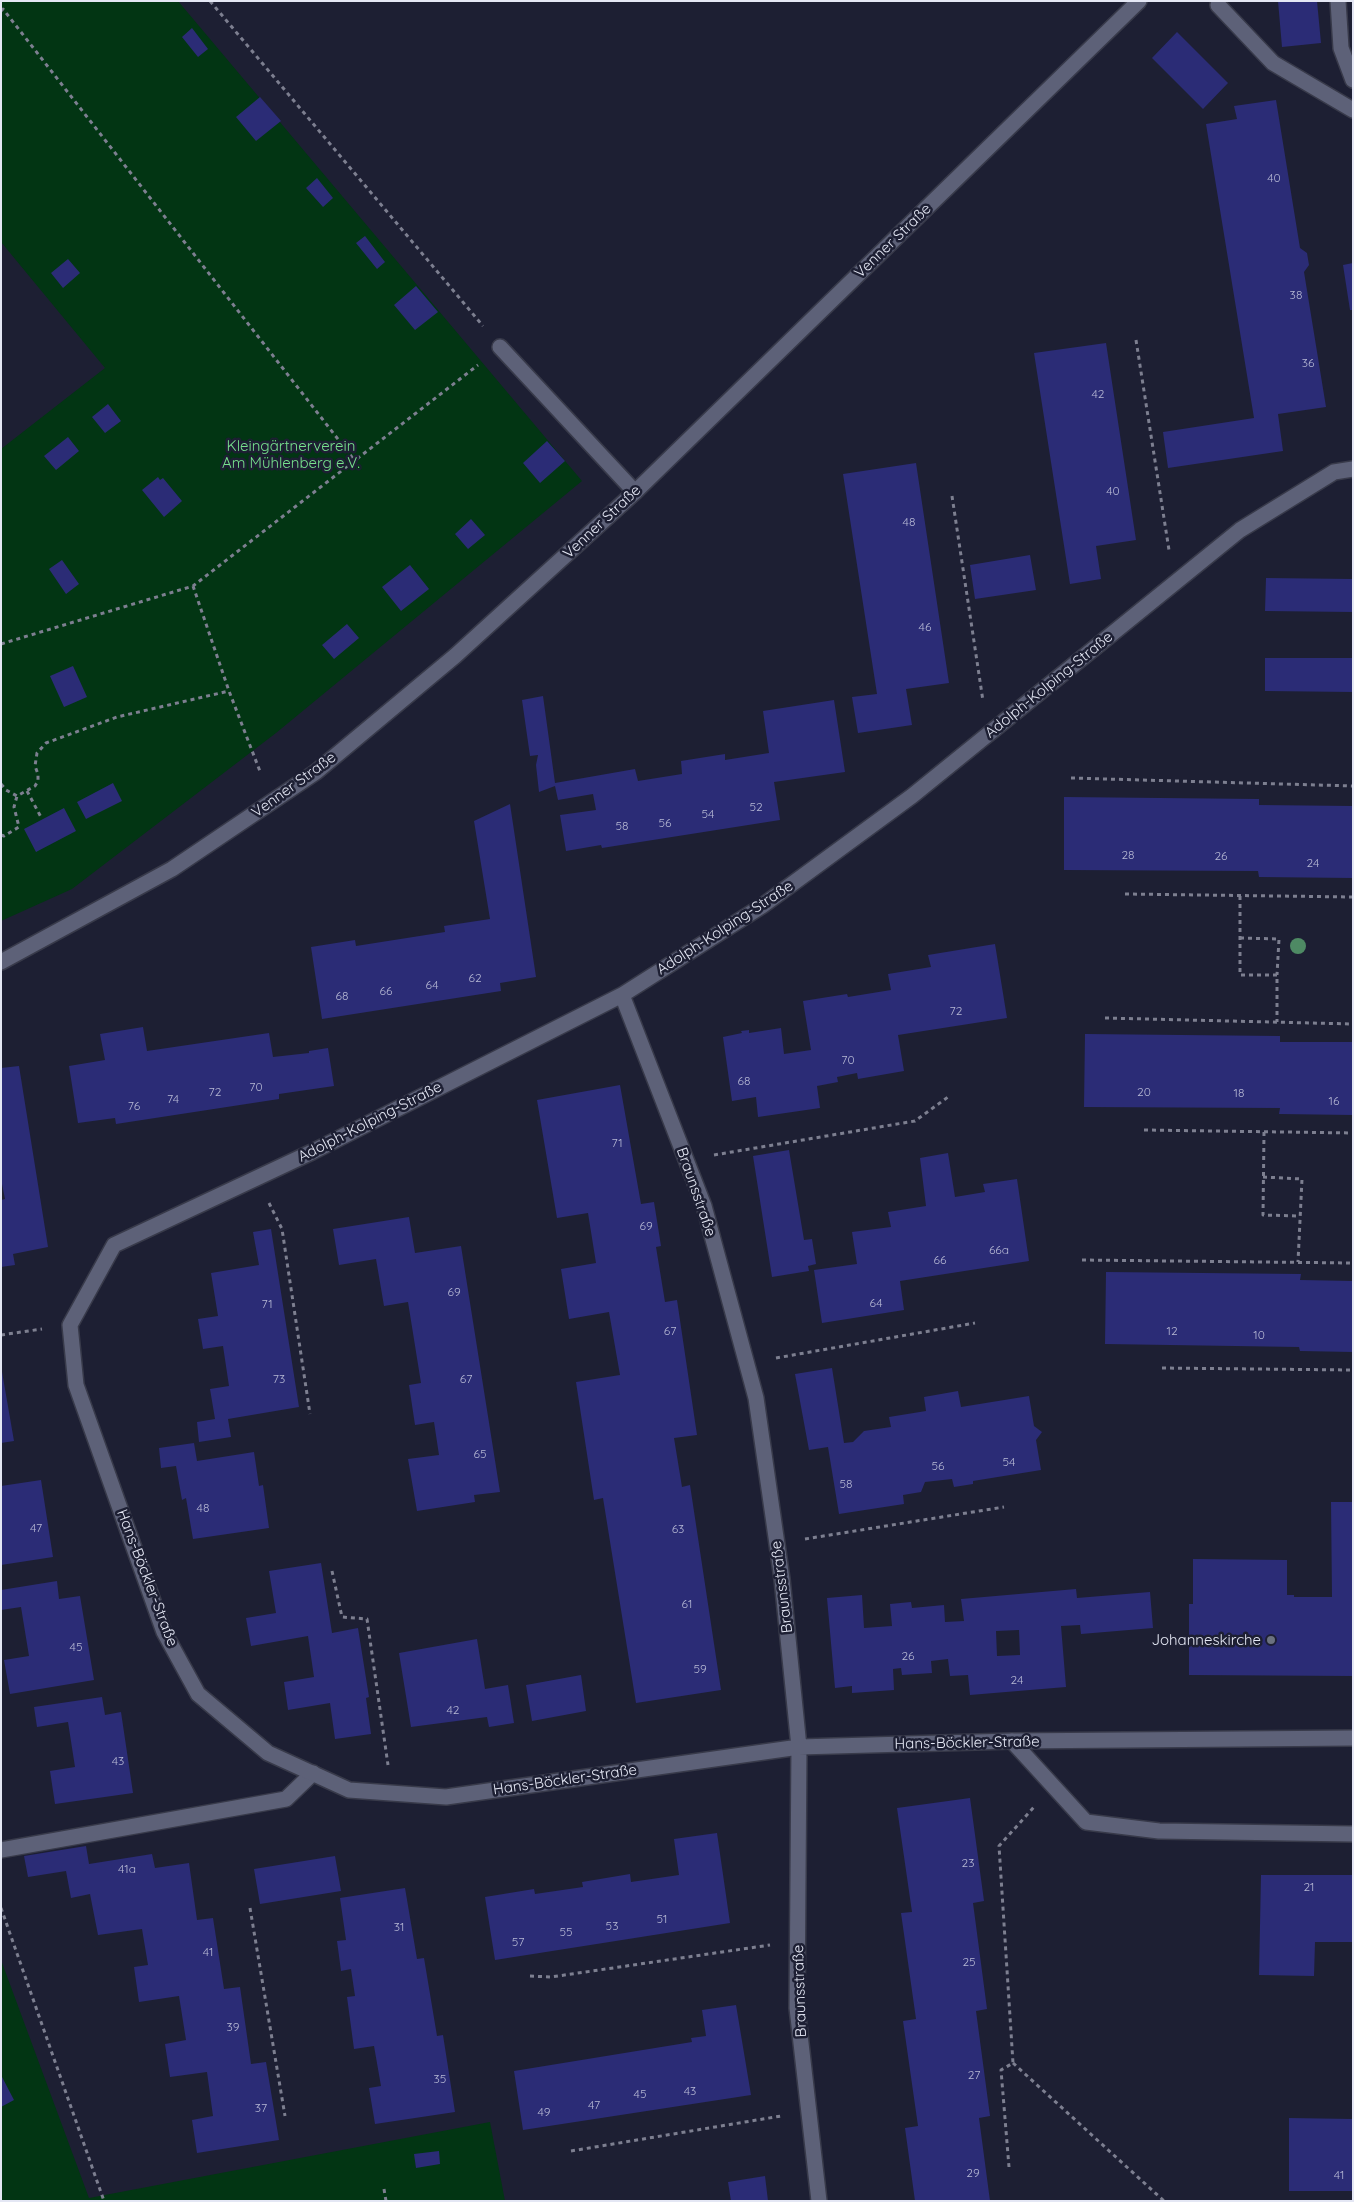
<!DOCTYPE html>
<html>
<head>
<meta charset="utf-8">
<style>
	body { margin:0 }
	#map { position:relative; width:1354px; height:2202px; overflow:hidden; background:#1d1f33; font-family:Quicksand,sans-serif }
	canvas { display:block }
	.frame { position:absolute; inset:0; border:2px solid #e4e7f4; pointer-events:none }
</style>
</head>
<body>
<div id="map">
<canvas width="1354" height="2202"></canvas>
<div class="frame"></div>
</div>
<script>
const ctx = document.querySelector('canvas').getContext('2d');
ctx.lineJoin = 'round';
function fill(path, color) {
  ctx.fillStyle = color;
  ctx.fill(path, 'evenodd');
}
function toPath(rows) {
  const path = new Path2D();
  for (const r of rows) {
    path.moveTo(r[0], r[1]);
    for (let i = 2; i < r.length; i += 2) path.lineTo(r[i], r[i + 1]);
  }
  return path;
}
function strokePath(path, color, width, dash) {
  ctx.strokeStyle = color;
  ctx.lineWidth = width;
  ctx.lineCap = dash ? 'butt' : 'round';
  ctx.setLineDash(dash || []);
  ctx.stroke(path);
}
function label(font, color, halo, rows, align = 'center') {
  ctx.font = font + ' Quicksand,sans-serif';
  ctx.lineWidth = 5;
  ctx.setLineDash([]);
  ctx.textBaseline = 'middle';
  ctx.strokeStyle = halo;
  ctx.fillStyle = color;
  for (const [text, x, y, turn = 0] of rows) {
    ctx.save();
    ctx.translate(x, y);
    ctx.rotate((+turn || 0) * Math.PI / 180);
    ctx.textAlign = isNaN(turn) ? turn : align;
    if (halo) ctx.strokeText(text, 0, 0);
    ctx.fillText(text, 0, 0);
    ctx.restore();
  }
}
const green = toPath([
	[1,1,178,1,582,481,276,733,72,889,1,921,1,449,105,368,1,242],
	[1,1960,89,2198,490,2122,505,2201,1,2201]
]);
const building = toPath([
	[1278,1,1317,1,1321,43,1282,47],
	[192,28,208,49,198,57,182,37],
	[1177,32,1228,83,1203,109,1152,58],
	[260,97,281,121,256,141,236,117],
	[1276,100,1300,248,1307,253,1309,265,1304,272,1326,407,1278,414,1283,451,1168,468,1163,432,1254,418,1206,124,1237,119,1234,106],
	[317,178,333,198,323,207,306,188],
	[365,236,385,262,377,269,356,243],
	[68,259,80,273,63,288,51,273],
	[1353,263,1353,310,1350,310,1343,265],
	[416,286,438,312,415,330,394,305],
	[1106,343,1136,540,1096,546,1101,579,1070,584,1034,353],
	[108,404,121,421,105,433,92,417],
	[68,437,79,451,56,470,44,456],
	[547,441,565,461,540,483,523,463],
	[916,463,949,683,906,689,912,725,858,733,852,697,877,694,843,474],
	[158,477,160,480,163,478,182,501,164,517,142,490],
	[471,519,485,535,468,549,455,534],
	[1030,555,1036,590,975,599,970,565],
	[62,560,79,584,66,594,49,569],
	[410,565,429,589,401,611,382,587],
	[1266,578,1353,579,1353,612,1265,611],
	[347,624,359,638,334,659,322,645],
	[1265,658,1353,658,1353,692,1265,691],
	[73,666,87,697,64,707,50,676],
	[543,696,555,783,635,769,638,781,682,774,681,761,725,754,725,760,769,753,763,711,834,700,845,772,774,782,780,820,602,848,601,845,566,851,560,815,596,810,593,794,558,800,555,786,539,792,536,765,538,755,530,756,522,700],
	[113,783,122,801,86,819,77,802],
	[1064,797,1259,799,1259,805,1353,806,1353,878,1259,877,1258,871,1064,870],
	[510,804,536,977,500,983,501,991,322,1019,311,947,355,940,356,946,445,932,444,926,490,919,474,821],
	[64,808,76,831,36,852,24,829],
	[995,944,1007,1018,898,1035,904,1071,858,1079,857,1073,837,1077,838,1082,817,1086,820,1108,758,1117,756,1097,732,1101,723,1037,742,1033,741,1031,749,1030,749,1033,781,1028,784,1054,811,1050,803,1001,847,994,848,997,891,990,888,974,931,967,928,955],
	[143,1027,147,1051,269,1033,273,1057,309,1053,309,1051,328,1048,334,1086,279,1094,279,1099,116,1124,115,1118,78,1123,69,1066,105,1060,100,1034],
	[1085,1034,1280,1036,1280,1042,1353,1042,1353,1115,1279,1114,1280,1108,1084,1107],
	[19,1066,48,1247,13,1254,15,1265,1,1267,1,1200,5,1199,1,1179,1,1068],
	[620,1085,641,1204,654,1202,661,1246,656,1247,665,1302,677,1300,697,1435,674,1438,682,1487,690,1485,721,1690,636,1703,603,1498,594,1500,576,1382,620,1375,609,1312,569,1319,561,1269,596,1263,588,1213,557,1218,537,1100],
	[789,1150,804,1240,812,1239,816,1264,808,1266,809,1271,772,1277,753,1156],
	[948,1153,955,1197,985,1192,983,1184,1017,1179,1029,1261,900,1281,904,1310,822,1323,814,1270,857,1264,852,1232,891,1227,888,1212,926,1206,920,1158],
	[409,1217,415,1253,461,1246,500,1492,474,1495,475,1502,417,1511,408,1459,439,1455,434,1422,415,1425,409,1385,421,1383,408,1302,384,1306,376,1259,339,1265,333,1229],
	[271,1229,299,1407,228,1419,231,1437,199,1442,197,1422,215,1419,210,1389,229,1386,223,1346,203,1349,198,1319,218,1316,211,1273,259,1265,253,1232],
	[1106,1272,1301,1274,1300,1280,1353,1281,1353,1352,1300,1351,1299,1347,1105,1344],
	[1,1366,14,1441,1,1443],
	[832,1368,844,1443,853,1442,864,1431,891,1427,889,1417,926,1411,924,1397,958,1391,961,1407,1029,1396,1034,1426,1042,1432,1036,1440,1041,1470,973,1481,973,1484,954,1487,952,1479,925,1482,921,1492,903,1495,904,1504,839,1514,828,1447,809,1450,795,1374],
	[194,1443,197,1461,254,1452,259,1486,263,1485,269,1528,193,1539,186,1498,182,1500,176,1466,161,1468,159,1448],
	[41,1480,53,1557,1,1565,1,1486],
	[1331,1502,1353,1502,1353,1676,1189,1675,1189,1604,1193,1604,1193,1559,1287,1560,1287,1595,1294,1595,1294,1597,1332,1597],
	[321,1563,332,1633,358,1628,369,1697,366,1698,371,1734,335,1739,330,1703,288,1710,284,1682,314,1677,308,1636,251,1646,246,1618,276,1613,269,1571],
	[57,1581,59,1599,80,1596,94,1680,10,1694,4,1660,29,1656,21,1607,1,1610,1,1590],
	[1076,1589,1077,1598,1150,1592,1153,1628,1081,1634,1080,1625,1061,1626,1066,1687,970,1695,968,1675,950,1676,948,1659,931,1661,932,1673,902,1675,901,1668,893,1669,894,1690,852,1693,852,1686,835,1688,827,1598,862,1595,864,1628,892,1626,890,1604,911,1602,912,1608,944,1605,945,1622,964,1621,961,1599],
	[1019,1630,1020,1655,997,1656,996,1631],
	[477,1639,485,1689,508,1685,514,1723,489,1727,487,1717,411,1727,399,1653],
	[581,1675,586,1711,532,1721,526,1685],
	[102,1697,105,1715,121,1712,133,1793,55,1804,50,1771,75,1767,68,1722,37,1727,34,1707],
	[970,1798,984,1901,973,1903,987,2009,976,2011,990,2116,979,2118,990,2201,915,2201,905,2128,918,2126,903,2021,916,2019,901,1913,912,1912,897,1808],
	[717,1833,730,1923,495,1960,485,1897,534,1889,535,1894,583,1887,582,1882,630,1874,631,1882,679,1875,674,1839],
	[86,1846,89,1864,152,1854,155,1868,189,1863,197,1920,213,1918,224,1989,240,1987,251,2064,266,2062,279,2140,197,2153,192,2120,213,2116,207,2072,170,2077,165,2044,186,2040,179,1996,139,2002,134,1967,148,1965,142,1929,98,1935,90,1894,71,1898,66,1871,28,1877,24,1856],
	[335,1856,341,1891,260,1904,254,1869],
	[1261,1875,1353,1875,1353,1942,1315,1942,1314,1976,1259,1975],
	[405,1888,417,1959,424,1958,437,2036,443,2035,455,2112,375,2124,369,2088,381,2086,374,2046,354,2049,347,1997,355,1996,351,1969,341,1971,337,1941,346,1940,340,1898],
	[736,2005,751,2095,523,2130,514,2071,692,2042,691,2038,706,2036,702,2010],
	[1,2075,14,2100,1,2107],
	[1289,2118,1353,2119,1353,2191,1289,2191],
	[439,2151,440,2164,416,2168,414,2154],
	[765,2176,768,2201,731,2201,728,2182]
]);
const path = toPath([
	[210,1,483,326],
	[1,11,3,9,355,461],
	[1136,340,1169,550],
	[952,496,983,701],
	[193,586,229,691,261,774],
	[1,644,193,586,478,365],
	[1071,778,1353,786],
	[1,784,6,790,17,796,35,786,38,781,38,774,35,766,37,753,46,743,117,717,229,691],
	[27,791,42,819],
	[1,835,4,836,19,827,14,807,17,796],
	[1125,894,1353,897],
	[1240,896,1240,975,1277,975,1277,1022],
	[1240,938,1279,939,1277,975],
	[1105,1018,1353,1024],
	[1144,1130,1353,1133],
	[1264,1132,1263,1215,1300,1216],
	[714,1155,915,1121,948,1097],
	[1263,1177,1302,1179,1298,1262],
	[269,1203,282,1229,310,1414],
	[1082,1260,1353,1263],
	[1,1335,42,1329],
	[776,1358,975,1323],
	[1162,1368,1353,1370],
	[805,1539,1004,1507],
	[332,1571,342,1617,367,1619,388,1765],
	[1,1908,104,2201],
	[250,1908,285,2116],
	[530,1976,551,1977,770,1945],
	[1013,2063,1164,2201],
	[571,2151,781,2116],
	[1009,2167,1001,2070,1013,2063,999,1846,1034,1807],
	[384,2189,386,2201]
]);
const lane = toPath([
	[1338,1,1341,48,1353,80],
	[1218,5,1273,63,1353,110],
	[500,347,635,492],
	[1012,1741,1086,1822,1159,1831,1353,1834],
	[1,1850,286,1799,313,1773]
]);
const street = toPath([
	[1353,469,1334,472,1240,530,912,796,762,906,622,995,312,1152,114,1245,70,1325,76,1385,164,1632,198,1694,268,1753,349,1790,446,1797,799,1747,1012,1741,1353,1738],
	[622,995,704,1206,756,1398,782,1579,799,1747,797,2008,819,2201]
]);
const secondary = toPath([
	[1,962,172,869,316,772,455,656,635,492,1139,1]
]);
const trees = [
	[1298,946]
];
const markers = [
	[1271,1640,5,"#6b7280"]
];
const numberNames = [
	["40",1274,178],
	["38",1296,295],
	["36",1308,363],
	["42",1098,394],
	["40",1113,491],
	["48",909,522],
	["46",925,627],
	["52",756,807],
	["54",708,814],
	["56",665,823],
	["58",622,826],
	["28",1128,855],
	["26",1221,856],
	["24",1313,863],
	["62",475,978],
	["64",432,985],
	["66",386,991],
	["68",342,996],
	["72",956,1011],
	["70",848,1060],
	["68",744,1081],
	["70",256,1087],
	["72",215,1092],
	["20",1144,1092],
	["18",1239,1093],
	["74",173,1099],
	["16",1334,1101],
	["76",134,1106],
	["71",617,1143],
	["69",646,1226],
	["66a",999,1250],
	["66",940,1260],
	["69",454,1292],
	["64",876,1303],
	["71",267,1304],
	["67",670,1331],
	["12",1172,1331],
	["10",1259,1335],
	["73",279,1379],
	["67",466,1379],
	["65",480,1454],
	["54",1009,1462],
	["56",938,1466],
	["58",846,1484],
	["48",203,1508],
	["47",36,1528],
	["63",678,1529],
	["61",687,1604],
	["45",76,1647],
	["26",908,1656],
	["59",700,1669],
	["24",1017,1680],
	["42",453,1710],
	["43",118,1761],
	["23",968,1863],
	["41a",127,1869],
	["21",1309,1887],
	["51",662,1919],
	["53",612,1926],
	["31",399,1927],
	["55",566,1932],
	["57",518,1942],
	["41",208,1952],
	["25",969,1962],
	["39",233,2027],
	["27",974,2075],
	["35",440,2079],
	["43",690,2091],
	["45",640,2094],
	["47",594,2105],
	["37",261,2108],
	["49",544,2112],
	["29",973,2173],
	["41",1339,2175]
];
const streetNames = [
	["Venner Straße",893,241,-44],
	["Venner Straße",602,522,-43],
	["Adolph-Kolping-Straße",1049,685,-39],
	["Venner Straße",294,785,-36],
	["Adolph-Kolping-Straße",725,928,-33],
	["Adolph-Kolping-Straße",370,1122,-27],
	["Braunsstraße",696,1192,71],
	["Hans-Böckler-Straße",147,1578,69],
	["Braunsstraße",782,1587,-97],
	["Hans-Böckler-Straße",967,1743,-1],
	["Hans-Böckler-Straße",565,1780,-8],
	["Braunsstraße",800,1991,-92]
];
const parkNames = [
	["Kleingärtnerverein",291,446],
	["Am Mühlenberg e.V.",291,463]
];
const poiNames = [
	["Johanneskirche",1261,1640]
];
fill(green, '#023513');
fill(building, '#2b2c76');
strokePath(lane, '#383a4a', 18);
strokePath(street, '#383a4a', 18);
strokePath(secondary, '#383a4a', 18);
strokePath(path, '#7d7f90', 3, [4, 4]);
strokePath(lane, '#5d6178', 15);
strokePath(street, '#5d6178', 15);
strokePath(secondary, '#5d6178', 15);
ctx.fillStyle = '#4e8a64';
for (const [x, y] of trees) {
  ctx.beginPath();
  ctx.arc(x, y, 8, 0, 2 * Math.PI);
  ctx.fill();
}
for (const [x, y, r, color] of markers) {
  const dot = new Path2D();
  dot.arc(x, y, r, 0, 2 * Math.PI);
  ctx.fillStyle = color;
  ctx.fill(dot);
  strokePath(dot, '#1d1f33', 2);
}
label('12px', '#b6b8d4', null, numberNames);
label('15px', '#e4e7f4', '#1d1f33', streetNames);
label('15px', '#77e18d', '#1d1f33', parkNames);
label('15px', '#e4e7f4', '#1d1f33', poiNames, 'right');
</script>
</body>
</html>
